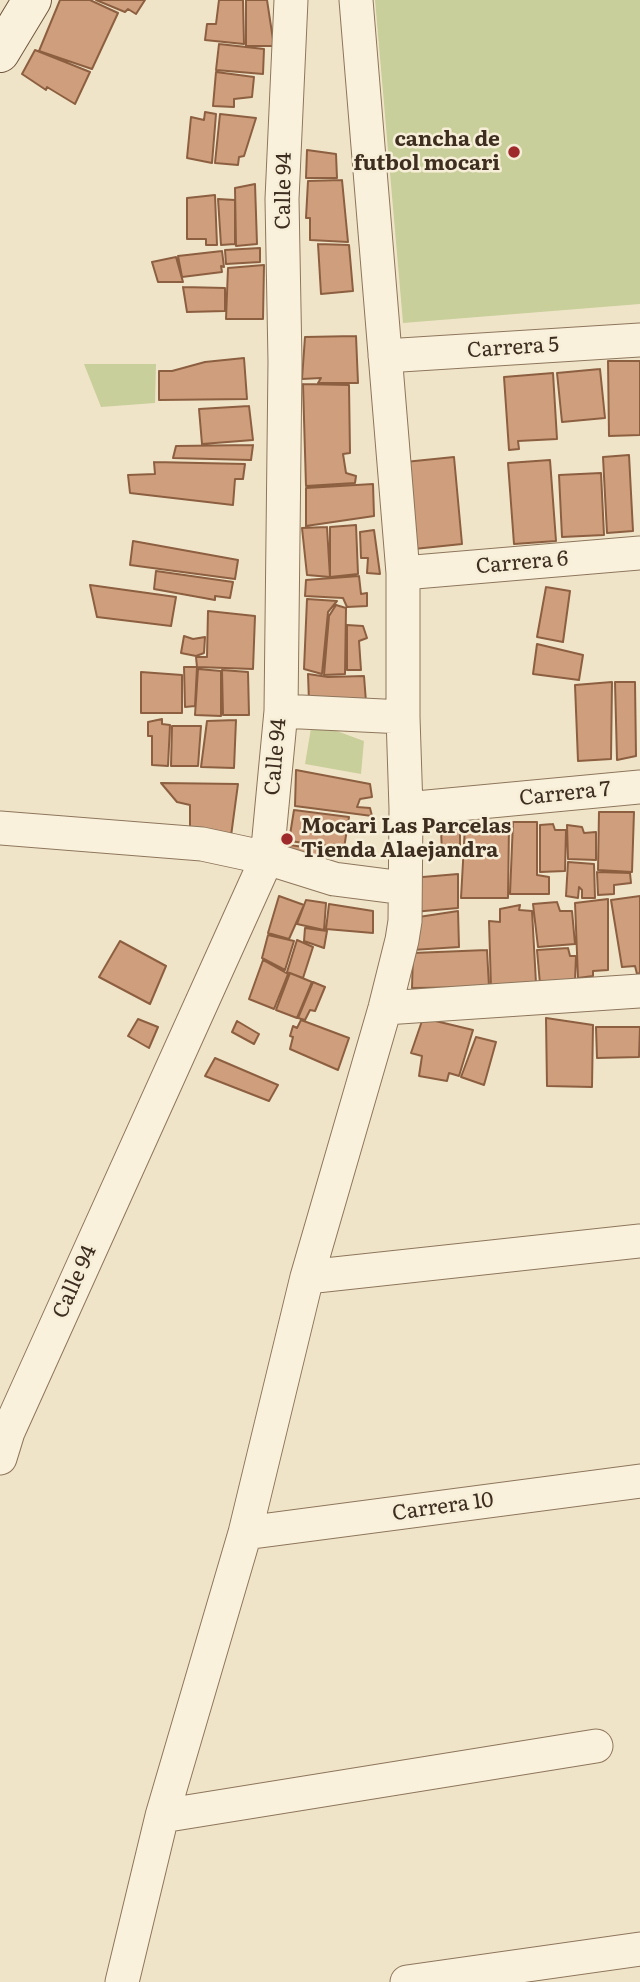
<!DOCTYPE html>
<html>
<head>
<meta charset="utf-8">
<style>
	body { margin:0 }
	canvas { display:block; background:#f0e4c8 }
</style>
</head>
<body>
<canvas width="640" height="1982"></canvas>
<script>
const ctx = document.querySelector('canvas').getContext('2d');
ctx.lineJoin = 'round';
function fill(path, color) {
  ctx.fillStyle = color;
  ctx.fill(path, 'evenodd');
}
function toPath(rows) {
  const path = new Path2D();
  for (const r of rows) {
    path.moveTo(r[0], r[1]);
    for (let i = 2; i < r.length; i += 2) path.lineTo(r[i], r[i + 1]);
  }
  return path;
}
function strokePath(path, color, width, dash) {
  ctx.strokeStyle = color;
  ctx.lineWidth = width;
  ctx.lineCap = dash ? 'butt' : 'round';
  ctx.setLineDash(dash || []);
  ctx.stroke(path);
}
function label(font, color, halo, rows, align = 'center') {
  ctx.font = font + ' Literata,serif';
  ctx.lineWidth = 5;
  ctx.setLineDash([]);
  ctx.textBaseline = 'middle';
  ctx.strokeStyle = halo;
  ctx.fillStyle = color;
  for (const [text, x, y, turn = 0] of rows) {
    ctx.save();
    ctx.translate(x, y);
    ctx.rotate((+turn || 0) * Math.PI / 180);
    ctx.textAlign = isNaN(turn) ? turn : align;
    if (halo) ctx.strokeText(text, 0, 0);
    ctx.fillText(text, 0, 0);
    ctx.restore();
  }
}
const green = toPath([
	[375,0,640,0,640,304,403,323],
	[84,364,156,364,155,403,101,407],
	[312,722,364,741,361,774,305,764]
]);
const building = toPath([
	[60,0,90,0,118,13,92,69,39,51,60,0],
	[96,0,145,0,136,14,128,9,125,12,96,0],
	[219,0,243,0,244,44,205,40,207,24,216,24,219,0],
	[246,0,267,0,274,46,246,46,246,0],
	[219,44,264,49,263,74,216,70,219,44],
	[35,50,90,72,75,104,47,87,46,90,22,74,35,50],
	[216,72,254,77,252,97,234,99,234,107,213,106,216,72],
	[205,112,216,114,212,163,187,158,191,117,204,120,205,112],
	[220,114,256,118,244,156,239,157,238,165,215,163,220,114],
	[307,150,336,154,337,178,306,178,307,150],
	[342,180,348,242,310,240,310,218,306,218,308,181,342,180],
	[255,184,257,244,236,246,235,188,255,184],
	[215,195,217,245,206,245,206,239,187,239,187,198,215,195],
	[218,199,235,200,235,244,221,245,218,199],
	[318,244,349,245,353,291,321,294,318,244],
	[260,248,260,262,226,264,225,250,260,248],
	[222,251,224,267,221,266,222,272,182,277,178,256,222,251],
	[176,257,183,282,158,282,152,262,176,257],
	[264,265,263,319,226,319,228,268,264,265],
	[183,287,225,288,225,311,187,312,183,287],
	[356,336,358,383,318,383,321,378,302,379,305,337,356,336],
	[244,358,247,399,159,400,159,371,172,371,205,362,244,358],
	[608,361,640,361,640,435,609,436,608,361],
	[600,369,605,418,562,422,557,373,600,369],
	[553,373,557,439,518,441,519,449,509,450,504,377,553,373],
	[303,384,349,385,350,453,343,454,346,473,356,476,355,483,306,486,303,384],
	[249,406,253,440,202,444,199,409,249,406],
	[253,445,251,460,173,458,176,446,253,445],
	[629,455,633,531,607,533,603,457,629,455],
	[454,457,462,544,414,549,405,462,454,457],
	[550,460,556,541,514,544,508,463,550,460],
	[154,462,245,464,243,479,235,479,233,505,130,493,128,475,155,474,154,462],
	[601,473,604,535,562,537,559,475,601,473],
	[373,484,374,516,306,526,306,488,373,484],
	[356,525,358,574,330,577,330,527,356,525],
	[327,527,330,577,307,575,302,528,327,527],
	[374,530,380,574,367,573,368,558,361,558,360,532,374,530],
	[133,541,238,560,235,579,130,565,133,541],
	[156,571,233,582,230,598,215,596,215,600,154,589,156,571],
	[359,576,361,594,367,593,367,606,347,607,343,598,305,596,306,580,359,576],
	[90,585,176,597,171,626,97,617,90,585],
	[546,587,570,591,563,642,537,637,546,587],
	[307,599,337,601,328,612,322,674,304,669,307,599],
	[336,605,346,608,345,674,324,675,329,616,336,605],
	[208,611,255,616,253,669,197,667,196,657,207,657,208,611],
	[347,625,363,626,367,638,359,641,361,670,347,670,347,625],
	[184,636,193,639,205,637,204,653,196,656,181,653,184,636],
	[537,644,583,655,579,680,533,674,537,644],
	[184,667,197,667,195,706,185,707,184,667],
	[198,669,221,671,221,716,195,715,198,669],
	[222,670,248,672,249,715,223,715,222,670],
	[141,672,182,675,182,713,141,713,141,672],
	[308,674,328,677,364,676,366,702,309,702,308,674],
	[612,682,611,759,578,761,575,685,612,682],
	[615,682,635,682,636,756,617,760,615,682],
	[162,719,162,724,170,725,168,766,152,765,152,736,148,736,148,722,162,719],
	[236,720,234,768,201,767,207,721,236,720],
	[172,726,201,726,198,766,171,766,172,726],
	[296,770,370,784,372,797,360,799,357,807,370,808,372,816,295,806,296,770],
	[161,783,238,784,231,836,190,827,190,805,177,802,161,783],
	[294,810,349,817,344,848,289,841,294,810],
	[599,812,634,812,632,872,598,870,599,812],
	[513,822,537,822,537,875,549,877,549,894,510,894,513,822],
	[553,824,555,830,566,830,565,871,540,872,540,825,553,824],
	[567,825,582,827,584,833,596,832,596,860,568,859,567,825],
	[465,826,509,826,508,898,461,898,465,826],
	[460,829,460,852,442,852,441,831,460,829],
	[289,845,319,849,319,862,288,860,289,845],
	[568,862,594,864,595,898,582,898,582,890,579,887,578,898,566,896,568,862],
	[597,872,630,873,631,883,614,885,614,894,598,895,597,872],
	[458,874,458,908,413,912,411,878,458,874],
	[279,896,304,905,289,939,268,933,279,896],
	[640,896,640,973,637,974,635,966,622,967,611,900,640,896],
	[608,899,608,970,593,971,593,976,578,978,575,903,608,899],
	[306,900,326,903,324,930,297,924,306,900],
	[557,902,560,911,572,911,575,944,538,947,533,904,557,902],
	[329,904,373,911,373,933,326,929,329,904],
	[520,905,519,910,532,911,536,983,491,988,489,921,500,922,500,909,520,905],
	[458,911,459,947,412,950,412,918,458,911],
	[305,928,327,931,324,948,304,941,305,928],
	[268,935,294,941,285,970,262,958,268,935],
	[297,940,313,947,303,978,287,972,297,940],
	[120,941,166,966,150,1004,99,977,120,941],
	[568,948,570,956,576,956,575,980,540,984,537,950,568,948],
	[487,950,489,987,412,988,413,953,487,950],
	[263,960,288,974,274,1009,249,999,263,960],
	[290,973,312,982,297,1018,276,1010,290,973],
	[313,982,325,987,315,1011,310,1010,305,1020,298,1018,313,982],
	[423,1018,473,1030,459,1076,449,1073,447,1081,419,1076,422,1056,411,1053,423,1018],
	[546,1018,593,1025,592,1087,547,1086,546,1018],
	[138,1019,158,1027,149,1048,128,1036,138,1019],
	[301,1020,349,1038,338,1070,290,1049,293,1037,290,1036,293,1026,297,1028,301,1020],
	[237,1021,259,1034,254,1044,232,1032,237,1021],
	[596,1027,640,1027,639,1057,597,1058,596,1027],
	[476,1037,496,1042,484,1085,461,1077,476,1037],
	[215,1058,278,1085,269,1101,205,1076,215,1058]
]);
const street = toPath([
	[385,356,640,340],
	[403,573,640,553],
	[281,711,403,717],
	[406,809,640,787],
	[0,828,202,844,267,858,334,879,404,888],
	[385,1008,640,991],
	[307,1277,640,1241],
	[0,1458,8,1432,267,858,281,711,285,362,282,199,291,0],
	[245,1533,640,1481],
	[162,1816,596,1746],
	[122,1982,162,1816,245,1533,307,1277,385,1008,402,940,405,921,406,809,403,717,403,573,356,0],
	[407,1982,640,1949]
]);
const secondary = toPath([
	[0,53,32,0]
]);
const markers = [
	[514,152,7,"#9e2a2b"],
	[287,839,7,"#9e2a2b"]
];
const poiNames = [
	["cancha de",500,140],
	["futbol mocari",500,164],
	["Mocari Las Parcelas",301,827,"left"],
	["Tienda Alaejandra",301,851,"left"]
];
const streetNames = [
	["Calle 94",284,191,-89],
	["Carrera 5",513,348,-4],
	["Carrera 6",522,563,-5],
	["Calle 94",276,757,-85],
	["Carrera 7",565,794,-6],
	["Calle 94",75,1282,-66],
	["Carrera 10",443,1507,-8]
];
fill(green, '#c9cf9b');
fill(building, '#cf9f7d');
strokePath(building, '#8d5f41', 2);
strokePath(street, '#8d765c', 35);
strokePath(secondary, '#6f573f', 40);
strokePath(street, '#faf1dc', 33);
strokePath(secondary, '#faf1dc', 38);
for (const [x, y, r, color] of markers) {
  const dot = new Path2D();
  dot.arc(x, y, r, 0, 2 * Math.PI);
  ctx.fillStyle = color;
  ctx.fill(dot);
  strokePath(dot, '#f7eed8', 2.5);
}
label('bold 21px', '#3d2e20', '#f7eed8', poiNames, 'right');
label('21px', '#3d2e20', '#f7eed8', streetNames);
</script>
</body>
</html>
